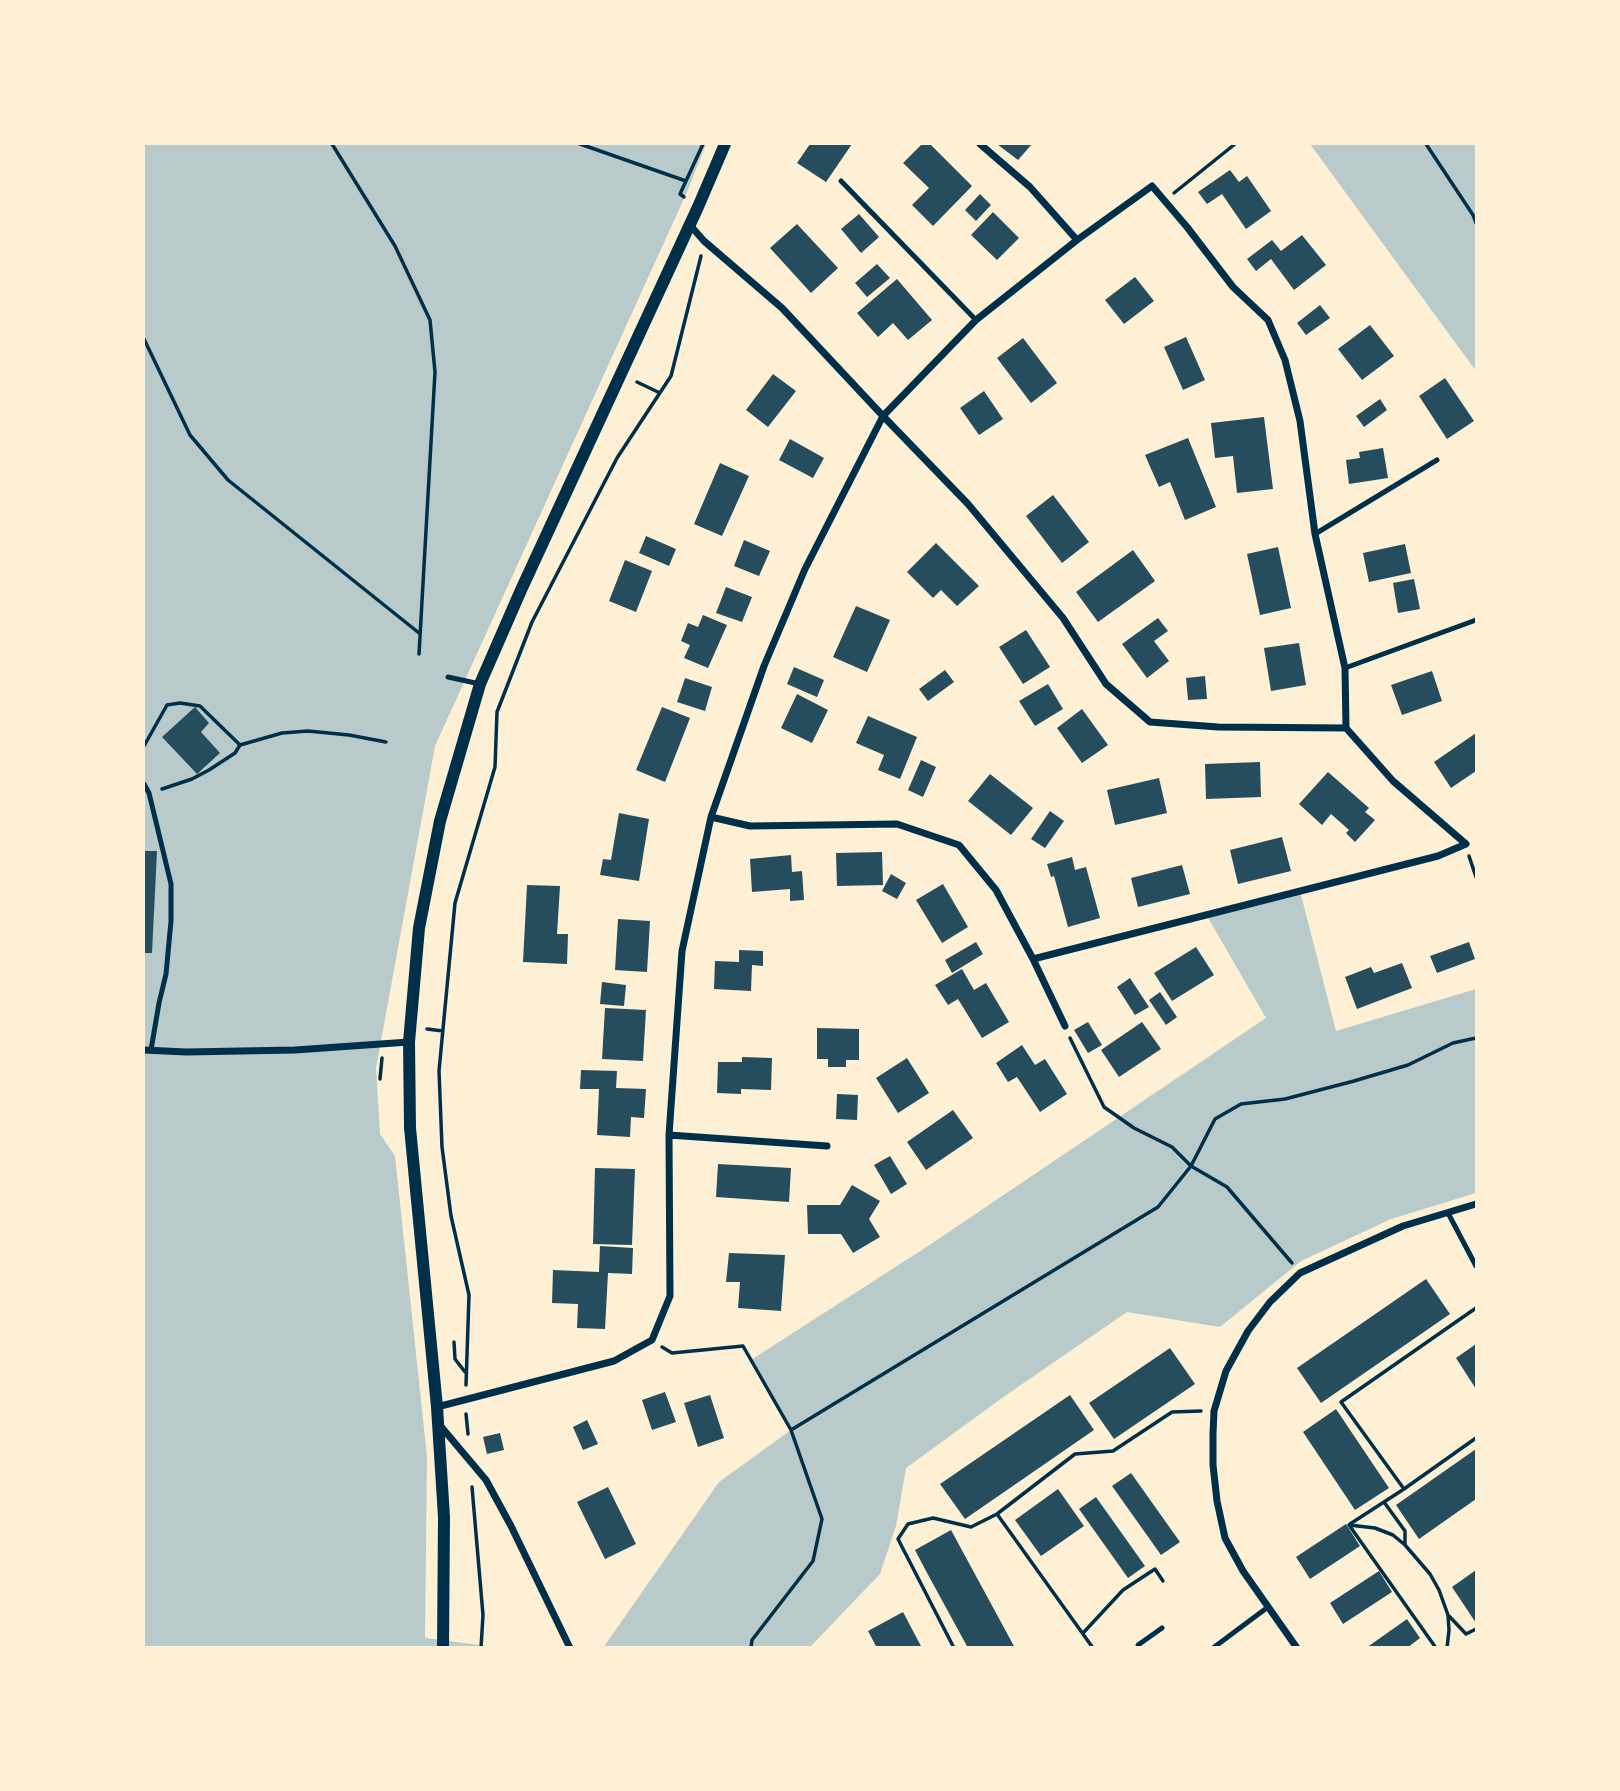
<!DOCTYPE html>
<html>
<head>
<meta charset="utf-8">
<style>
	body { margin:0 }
	#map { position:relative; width:1620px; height:1791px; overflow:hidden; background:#fdf0d5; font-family:Commissioner,sans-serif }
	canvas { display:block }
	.frame { position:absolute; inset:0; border:145px solid #fdf0d5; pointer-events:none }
</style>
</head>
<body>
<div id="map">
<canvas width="1620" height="1791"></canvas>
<div class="frame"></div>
</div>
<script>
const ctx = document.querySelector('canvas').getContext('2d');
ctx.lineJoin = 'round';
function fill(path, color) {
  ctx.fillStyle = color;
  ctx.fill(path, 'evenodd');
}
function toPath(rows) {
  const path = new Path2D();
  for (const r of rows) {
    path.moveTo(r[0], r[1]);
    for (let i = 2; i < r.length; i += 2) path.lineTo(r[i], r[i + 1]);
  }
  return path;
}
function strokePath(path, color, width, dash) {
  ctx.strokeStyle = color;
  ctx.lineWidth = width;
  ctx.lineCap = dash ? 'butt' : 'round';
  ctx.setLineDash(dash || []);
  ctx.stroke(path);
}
const green = toPath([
	[144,144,706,144,687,192,435,746,376,1068,380,1134,395,1156,427,1457,425,1638,494,1647,144,1648],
	[1310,144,1476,144,1476,371],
	[1300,891,1336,1031,1476,989,1476,1193,1391,1219,1301,1261,1220,1327,1127,1312,1002,1398,906,1468,896,1526,880,1574,810,1647,603,1648,719,1482,791,1430,751,1360,928,1246,1266,1018,1207,916]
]);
const building = toPath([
	[810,144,852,144,826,182,797,163],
	[922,144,930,144,972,186,933,226,912,205,929,188,903,163],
	[997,144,1032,144,1018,160],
	[1230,170,1239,182,1247,176,1271,211,1246,229,1222,194,1207,204,1198,192],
	[980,194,991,205,976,221,965,210],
	[993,212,1019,238,997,260,971,235],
	[859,214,879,237,861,253,841,229],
	[797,224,838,268,811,293,770,248],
	[1302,235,1326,265,1294,290,1271,259,1256,271,1247,259,1272,240,1281,251],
	[877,264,890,278,867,297,855,283],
	[1135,277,1154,301,1124,324,1105,300],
	[897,279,932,320,908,340,893,323,878,337,857,313],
	[1320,305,1330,318,1306,335,1297,323],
	[1370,325,1394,356,1362,380,1338,349],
	[1186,337,1205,380,1183,390,1164,347],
	[1023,338,1057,383,1031,403,997,358],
	[773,374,796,391,768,427,746,410],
	[1445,378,1474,421,1447,439,1419,396],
	[984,391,1003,419,979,435,960,408],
	[1380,399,1387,410,1364,427,1356,416],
	[1264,417,1273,489,1237,493,1233,456,1215,458,1211,423],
	[1188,438,1216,507,1185,520,1170,482,1159,487,1145,455],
	[790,439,824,458,813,478,779,460],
	[1383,448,1388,478,1349,484,1346,460,1360,458,1359,452],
	[720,463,749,476,722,536,694,524],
	[1053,495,1089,542,1062,563,1026,516],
	[646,536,676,549,669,566,639,553],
	[744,540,770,551,759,576,734,566],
	[936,543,979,586,957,606,941,590,933,598,907,572],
	[1405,544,1411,573,1369,582,1363,553],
	[1278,547,1291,608,1260,615,1247,554],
	[1133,550,1155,581,1098,622,1076,592],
	[625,560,652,571,636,612,609,601],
	[1414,579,1420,609,1398,613,1393,583],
	[726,587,752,597,742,622,716,613],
	[856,606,890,620,867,672,833,657],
	[703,615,727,625,708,668,684,658,690,645,681,641,688,623,698,627],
	[1158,618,1168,631,1154,641,1169,661,1147,678,1122,644],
	[1026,630,1050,667,1023,684,999,647],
	[1299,643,1306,685,1271,691,1264,648],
	[794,667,824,680,817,697,787,684],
	[945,670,954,682,928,701,919,689],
	[1432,671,1442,701,1402,715,1391,685],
	[1205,676,1207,699,1188,700,1186,678],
	[685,678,712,687,705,711,677,702],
	[1048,684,1063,709,1035,726,1019,701],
	[797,694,828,710,812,743,781,728],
	[195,707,209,723,201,732,220,753,197,774,162,737],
	[662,707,690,718,665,782,636,770],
	[1082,709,1108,745,1082,763,1057,728],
	[868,716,917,737,900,779,878,770,884,755,856,743],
	[1476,733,1476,771,1451,788,1434,762],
	[921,760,936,767,923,797,908,790],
	[1260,762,1261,797,1206,799,1205,764],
	[1328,772,1369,808,1365,812,1375,820,1355,842,1346,833,1349,830,1331,814,1322,825,1299,804],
	[990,774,1033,808,1011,835,968,801],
	[1159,778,1167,813,1115,825,1107,790],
	[1050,811,1064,821,1045,848,1031,839],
	[619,813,649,819,639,881,600,875,603,859,611,860],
	[1282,837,1291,871,1238,884,1230,850],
	[144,851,157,851,152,953,144,953],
	[882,852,883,885,837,886,836,853],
	[791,855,792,872,802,871,804,900,790,901,790,889,752,892,750,859],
	[1072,857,1075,870,1086,867,1100,918,1068,927,1054,876,1051,877,1047,864],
	[1182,865,1190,894,1138,907,1131,878],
	[891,874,906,883,897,899,882,891],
	[943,884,968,927,942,943,916,900],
	[527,885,560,886,557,934,568,934,567,964,523,962],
	[618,919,650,921,647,972,615,970],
	[976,942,983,954,952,973,945,960],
	[1469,942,1475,959,1437,973,1430,956],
	[1196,947,1214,975,1172,1001,1154,973],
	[739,950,763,951,763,966,752,965,751,991,714,989,715,961,739,962],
	[1402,963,1412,988,1357,1009,1345,977,1371,967,1374,973],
	[962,969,974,990,986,983,1009,1022,982,1038,958,999,948,1005,935,985],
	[1130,978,1149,1007,1135,1015,1117,987],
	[602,982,626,985,624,1006,600,1004],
	[1160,992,1177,1017,1166,1025,1149,1000],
	[605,1008,646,1010,643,1061,602,1059],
	[1088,1022,1102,1045,1088,1053,1074,1030],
	[1142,1022,1161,1049,1119,1077,1101,1050],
	[817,1028,859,1029,859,1060,846,1060,846,1067,828,1067,828,1059,817,1059],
	[1022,1045,1035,1065,1045,1059,1067,1094,1040,1112,1017,1077,1008,1082,996,1063],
	[742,1057,772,1058,771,1090,741,1089,741,1094,717,1093,718,1062,742,1062],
	[907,1058,929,1093,898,1113,876,1078],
	[581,1070,617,1071,616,1088,646,1089,644,1118,631,1117,630,1137,597,1135,599,1089,580,1089],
	[837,1094,858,1095,857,1120,836,1119],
	[953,1110,973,1138,926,1170,907,1142],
	[890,1156,907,1184,891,1194,874,1165],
	[718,1164,791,1168,789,1202,716,1197],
	[595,1168,635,1169,632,1245,593,1244],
	[852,1185,880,1201,869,1219,880,1237,853,1253,841,1234,808,1234,807,1205,840,1205],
	[600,1246,633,1248,632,1274,608,1273,605,1329,577,1328,578,1304,552,1303,553,1270,599,1272],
	[729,1253,785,1255,781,1311,738,1308,740,1282,726,1282],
	[1426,1279,1450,1314,1321,1403,1297,1368],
	[1476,1344,1476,1389,1456,1358],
	[1170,1348,1195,1384,1114,1439,1089,1403],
	[665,1392,676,1422,652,1430,642,1400],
	[710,1395,724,1438,698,1447,684,1403],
	[1070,1395,1094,1430,965,1519,940,1484],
	[1336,1409,1389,1488,1355,1510,1303,1432],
	[587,1420,598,1444,583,1450,573,1427],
	[500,1433,504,1450,487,1454,483,1437],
	[1476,1449,1476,1499,1419,1539,1396,1505],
	[1131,1473,1180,1542,1161,1555,1112,1486],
	[608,1487,636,1544,605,1559,577,1502],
	[1058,1489,1084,1526,1041,1556,1015,1520],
	[1096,1497,1145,1566,1128,1578,1079,1509],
	[1346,1524,1360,1546,1310,1579,1296,1557],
	[951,1530,1015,1648,968,1648,926,1571,915,1550],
	[1476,1570,1476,1623,1452,1587],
	[1379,1571,1392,1592,1343,1624,1330,1603],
	[903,1612,922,1648,877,1648,868,1631],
	[1407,1619,1420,1638,1407,1648,1366,1648]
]);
const path = toPath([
	[332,144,395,246,430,320,435,372,419,654],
	[580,144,686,181],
	[1426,144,1473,215,1476,223],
	[1174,193,1235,144],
	[684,197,680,194,703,144],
	[144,339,190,435,228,480,419,633],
	[637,382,660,393],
	[144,746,167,705,180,703,200,706,240,745],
	[162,789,192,779,209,770,235,753,240,745,282,733,308,731,349,735,386,742],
	[1469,856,1476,877],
	[427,1029,443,1031],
	[1070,1038,1104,1107,1134,1128,1172,1147,1191,1166,1227,1187,1292,1263],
	[380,1079,382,1058],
	[1476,1308,1341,1402,1404,1489,1476,1438],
	[454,1342,455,1359,465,1372],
	[662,1347,672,1353,743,1346,791,1430,822,1519,813,1561,752,1640,751,1648],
	[466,1385,469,1295,451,1216,442,1147,439,1071,455,903,495,767,497,712,532,622,617,458,671,376,701,256],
	[466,1414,468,1434],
	[791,1430,1158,1207,1191,1166,1215,1119,1241,1104,1285,1099,1354,1081,1408,1065,1453,1043,1476,1038],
	[472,1487,483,1615,481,1648],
	[1384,1502,1405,1531,1405,1545],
	[997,1514,1093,1648],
	[1350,1524,1404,1489],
	[1349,1525,1375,1528,1393,1535,1405,1545,1430,1574,1439,1590,1448,1615,1449,1630,1447,1648],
	[1349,1525,1436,1648],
	[1449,1616,1466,1634,1476,1629],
	[1084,1632,1123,1590,1155,1569,1163,1581],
	[954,1648,898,1539,908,1524,933,1518,971,1527,997,1514,1075,1454,1113,1451,1172,1412,1201,1411]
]);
const service = toPath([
	[841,181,976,320],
	[1315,534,1437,460],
	[1345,668,1476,620],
	[448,677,480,684],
	[144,784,149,793,171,884,171,921,166,974,159,1003,151,1050],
	[1448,1213,1476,1266],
	[1140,1648,1138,1645,1162,1628],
	[1213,1648,1268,1607]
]);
const minor = toPath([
	[980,144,1030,187,1077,240],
	[689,224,704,241,782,308,883,416,968,504,1063,618,1106,684,1150,722,1218,727,1346,728],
	[711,817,750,826,897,824,959,845,996,890,1033,959,1065,1026],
	[144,1050,186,1052,295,1050,409,1042],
	[669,1135,827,1146],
	[437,1407,614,1361,652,1340,670,1296,669,1135,682,951,711,817,764,666,805,569,883,416,976,320,1077,240,1152,186,1187,227,1233,287,1268,320,1285,360,1300,421,1315,534,1345,668,1346,728,1393,781,1466,844,1438,856,1033,959],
	[438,1423,486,1480,511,1526,570,1648],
	[1297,1648,1243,1571,1225,1538,1217,1501,1213,1465,1213,1434,1214,1411,1226,1371,1248,1331,1270,1302,1300,1273,1403,1226,1476,1204]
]);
const tertiary = toPath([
	[443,1648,444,1517,437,1407,410,1128,409,1042,419,928,440,821,480,684,521,590,698,207,725,144]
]);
fill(green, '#b9caca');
fill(building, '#264d5e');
strokePath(path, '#003049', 3.5);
strokePath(service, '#003049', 5);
strokePath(minor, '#003049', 7);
strokePath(tertiary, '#003049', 12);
</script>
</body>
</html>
